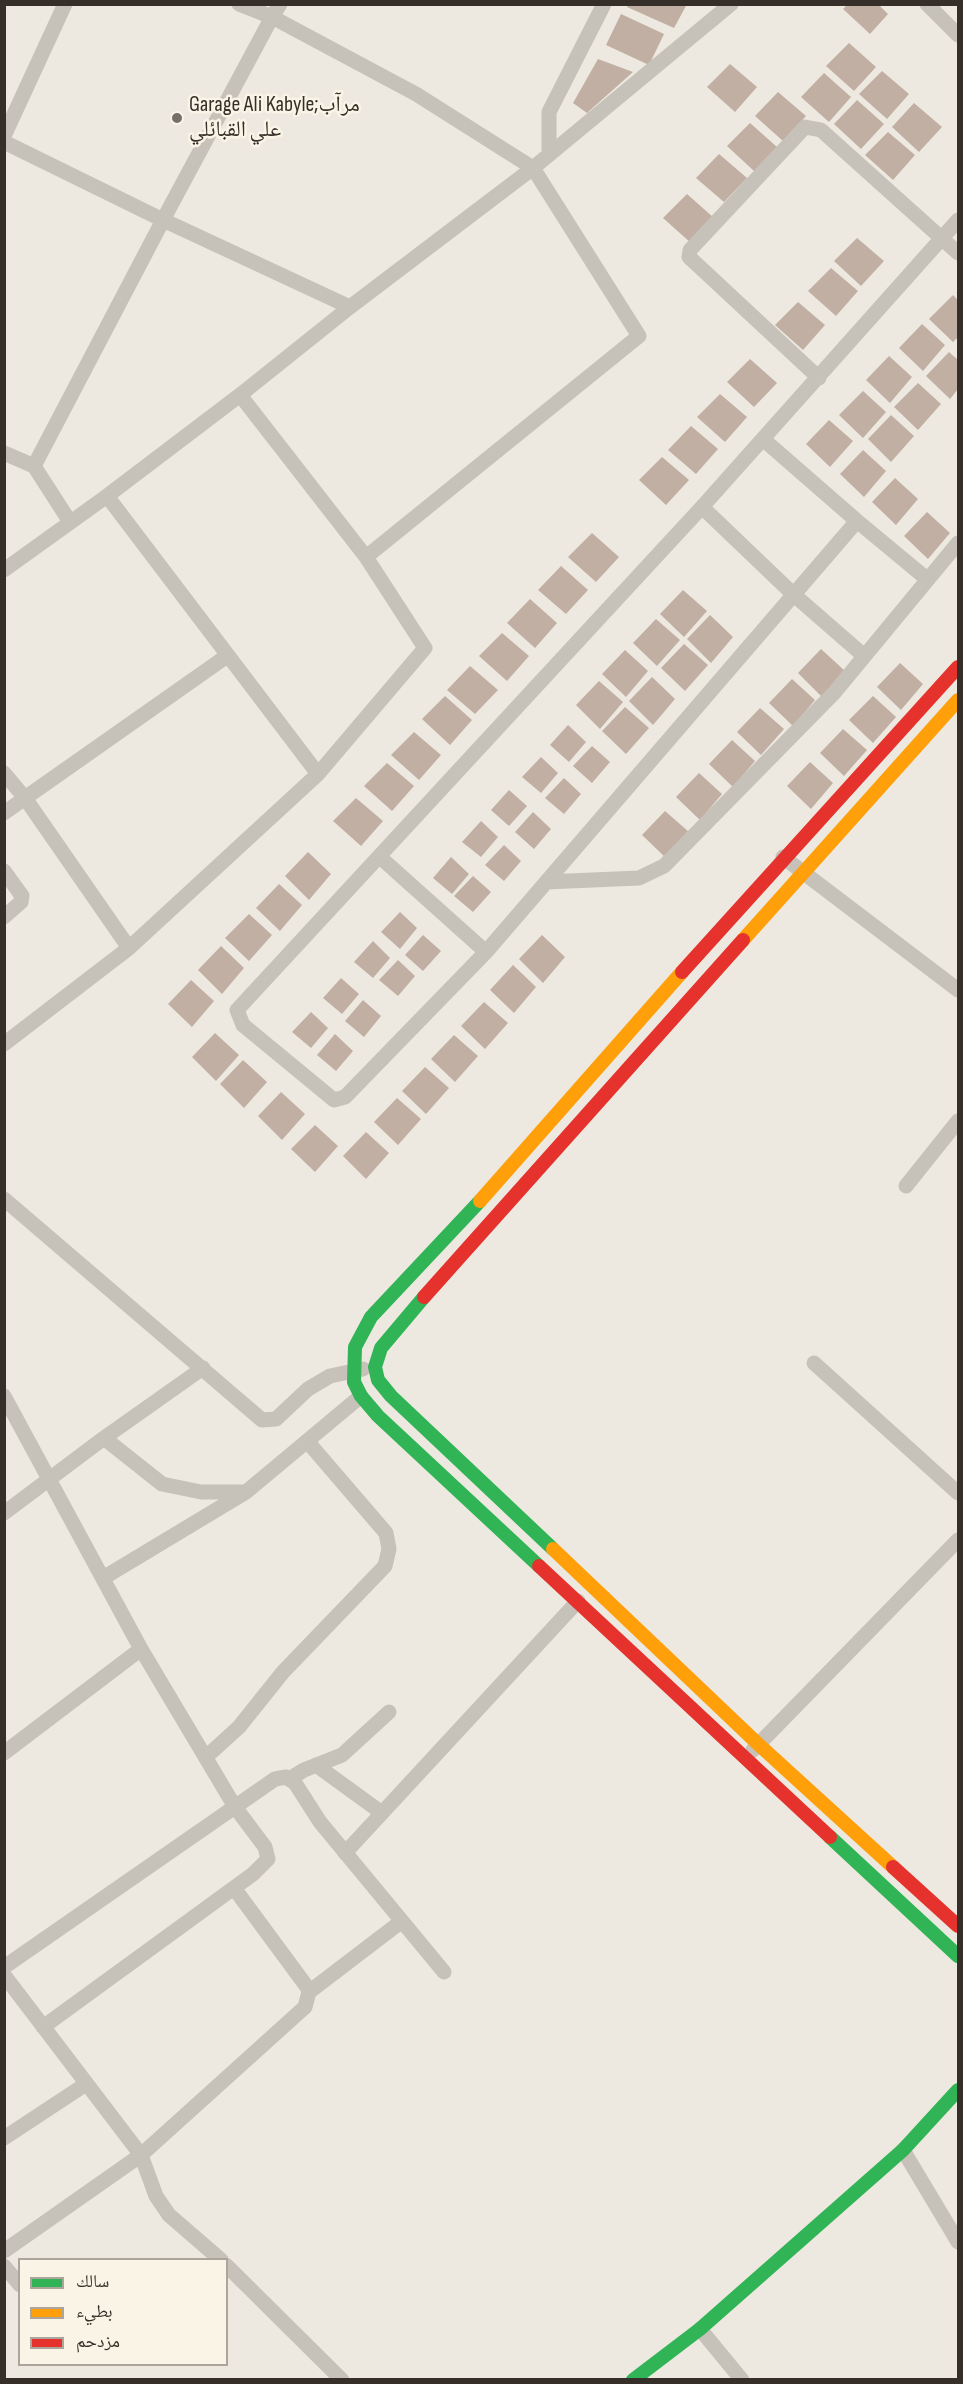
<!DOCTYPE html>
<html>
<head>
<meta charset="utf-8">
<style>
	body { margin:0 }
	#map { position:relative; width:963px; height:2384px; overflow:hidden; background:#ede9e0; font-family:"Sofia Sans Condensed","Noto Naskh Arabic",sans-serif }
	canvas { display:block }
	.frame { position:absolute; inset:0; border:6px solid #362e28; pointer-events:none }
	.legend { position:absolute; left:18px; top:2258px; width:210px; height:108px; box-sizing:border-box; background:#faf4e7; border:2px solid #aca59b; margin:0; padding:8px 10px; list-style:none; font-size:18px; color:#362e28 }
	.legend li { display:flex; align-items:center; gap:12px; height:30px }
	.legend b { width:30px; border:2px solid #aca59b }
</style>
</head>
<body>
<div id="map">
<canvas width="963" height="2384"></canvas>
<div class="frame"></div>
<ul class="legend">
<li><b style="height:8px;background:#30b455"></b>سالك</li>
<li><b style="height:8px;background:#ff9f0a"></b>بطيء</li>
<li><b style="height:8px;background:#e5322d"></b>مزدحم</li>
</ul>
</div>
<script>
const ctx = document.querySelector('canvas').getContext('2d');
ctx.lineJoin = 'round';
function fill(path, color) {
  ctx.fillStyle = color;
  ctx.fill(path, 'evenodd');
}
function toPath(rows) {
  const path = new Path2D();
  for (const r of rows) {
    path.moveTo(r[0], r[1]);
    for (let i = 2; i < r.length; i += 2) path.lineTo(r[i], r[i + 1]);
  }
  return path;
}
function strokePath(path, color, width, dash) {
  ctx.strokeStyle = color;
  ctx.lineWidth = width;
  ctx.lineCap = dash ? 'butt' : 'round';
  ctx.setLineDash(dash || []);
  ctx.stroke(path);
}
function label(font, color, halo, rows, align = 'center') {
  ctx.font = font + ' "Sofia Sans Condensed","Noto Naskh Arabic",sans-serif';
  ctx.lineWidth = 5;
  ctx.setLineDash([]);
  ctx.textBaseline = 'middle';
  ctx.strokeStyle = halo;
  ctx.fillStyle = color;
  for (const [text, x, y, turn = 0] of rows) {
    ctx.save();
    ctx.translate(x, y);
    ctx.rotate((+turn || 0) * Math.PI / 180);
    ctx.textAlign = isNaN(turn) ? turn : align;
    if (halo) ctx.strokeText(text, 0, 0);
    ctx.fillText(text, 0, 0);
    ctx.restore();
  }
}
const building = toPath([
	[628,4,687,4,674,28,627,7],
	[848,4,878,4,888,14,870,34,843,9],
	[621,14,664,34,649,65,606,45],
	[849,43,876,67,854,91,826,66],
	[598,59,633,72,587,113,573,103],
	[730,64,757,87,735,112,707,87],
	[882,71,909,94,887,119,859,94],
	[824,73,851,97,829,122,801,97],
	[778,92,806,116,783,141,755,116],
	[857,100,884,124,861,149,834,124],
	[914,103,942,127,919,152,892,127],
	[750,123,777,147,754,171,727,146],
	[888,132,915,155,893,180,865,155],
	[719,154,747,178,724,202,696,178],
	[687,194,714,218,691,243,663,218],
	[857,238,884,261,861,286,834,261],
	[831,268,858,291,836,316,808,291],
	[953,295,958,300,958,337,953,342,929,319],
	[798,302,825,325,803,350,775,325],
	[922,324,945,345,923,371,899,348],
	[949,352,958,360,958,389,950,399,926,376],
	[889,356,912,377,890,403,866,380],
	[750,359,777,383,754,407,727,382],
	[918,383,941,404,918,430,894,407],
	[863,391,886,412,863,438,839,415],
	[720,394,747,417,725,442,697,417],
	[891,415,914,436,891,462,868,439],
	[829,420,853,441,830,467,806,444],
	[691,426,718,449,696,474,668,450],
	[863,450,886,471,864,497,840,474],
	[662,457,689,480,666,505,639,480],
	[895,478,918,499,896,525,872,502],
	[927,512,950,533,928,559,904,536],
	[592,533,619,557,596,582,568,557],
	[561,566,588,590,566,614,538,590],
	[683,590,707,611,684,637,660,614],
	[530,599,557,623,535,648,507,623],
	[710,615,733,637,711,663,687,639],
	[656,619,680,640,657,666,633,643],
	[502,633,529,656,507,681,479,656],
	[684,644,708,665,685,691,661,668],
	[821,649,845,671,822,697,798,673],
	[625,650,648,671,626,697,602,674],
	[900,663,923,684,901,710,877,687],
	[470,666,498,690,475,714,447,690],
	[652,677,675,699,653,725,629,701],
	[792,679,815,700,793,726,769,703],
	[599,681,623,702,600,729,576,705],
	[445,696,472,720,450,745,422,719],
	[873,696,896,717,873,743,849,720],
	[625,707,649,728,626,754,602,731],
	[760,708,784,729,761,755,737,732],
	[568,725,586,742,569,762,550,745],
	[843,729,867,750,844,776,820,753],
	[414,732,441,755,419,780,391,755],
	[732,740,755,761,733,787,709,764],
	[592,746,610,762,592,783,573,766],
	[541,757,558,773,541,793,522,777],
	[810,762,833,783,811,809,787,786],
	[387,763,414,786,392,811,364,786],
	[699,773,722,794,700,820,676,797],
	[564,778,581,794,564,814,545,798],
	[509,790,527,806,509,826,491,810],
	[356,798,383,821,361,846,333,821],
	[665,811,689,832,666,858,642,835],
	[533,812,551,829,534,849,515,832],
	[481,821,498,837,481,857,462,842],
	[504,845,521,861,504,881,485,865],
	[308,852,331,874,309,900,285,876],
	[451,857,469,874,452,894,433,878],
	[473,876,491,892,473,912,454,896],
	[279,884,302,905,280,931,256,908],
	[400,912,417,928,400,949,381,932],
	[249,914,272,935,249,961,225,938],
	[423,935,441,951,423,971,405,955],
	[542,935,565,957,543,983,519,959],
	[373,941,390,958,373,978,354,962],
	[221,946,244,968,222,994,198,970],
	[398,960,415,976,398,996,379,980],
	[513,965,536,987,514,1013,490,990],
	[341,978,359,994,342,1014,323,998],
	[191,980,214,1001,192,1027,168,1004],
	[363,1000,381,1016,364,1037,345,1021],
	[484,1002,508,1023,485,1049,461,1026],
	[311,1012,328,1028,311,1048,292,1032],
	[215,1033,239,1055,216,1081,192,1057],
	[335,1034,353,1051,336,1071,317,1055],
	[454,1035,478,1056,455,1082,431,1059],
	[243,1060,267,1082,244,1108,220,1084],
	[425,1067,449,1088,426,1114,402,1091],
	[281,1092,305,1114,282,1140,258,1116],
	[397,1098,421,1119,398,1145,374,1122],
	[315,1125,338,1146,315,1172,291,1149],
	[366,1132,389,1153,366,1179,343,1156]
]);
const street = toPath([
	[239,4,272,17,280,4],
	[927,4,958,35],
	[4,136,65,4],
	[4,142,163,220,34,466],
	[549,155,549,112,604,4],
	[350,307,533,168,639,336,366,557],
	[819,378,689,257,690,250,805,127,821,130,958,253],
	[240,395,366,557,425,648,318,774],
	[764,440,857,521,486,952,345,1097,334,1100,243,1025,237,1010,702,507,958,220],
	[4,453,34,466,70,522],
	[107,496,240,395,350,307,163,220,272,17,416,94,533,168,731,4],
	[702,507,793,594,863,655],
	[857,521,927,579],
	[4,570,107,496,318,774,129,948,4,1044],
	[4,773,25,798,4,813],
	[783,857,958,990],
	[381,858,486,952],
	[4,871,22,896,21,902,4,917],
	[546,882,639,878,664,866,834,693,958,543],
	[129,948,25,798,227,656],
	[906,1186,958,1121],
	[4,1199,262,1420,276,1419,308,1389,330,1376,363,1369],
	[814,1363,958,1493],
	[4,1396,141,1649,4,1753],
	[104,1438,162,1484,201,1492,246,1492],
	[4,1513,104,1438,203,1368],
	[103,1578,246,1492,361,1396],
	[753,1750,958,1540],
	[206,1757,239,1727,283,1672,385,1566,389,1549,386,1533,307,1441],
	[316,1765,382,1813],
	[291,1778,304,1770,342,1755,389,1712],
	[345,1853,578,1601],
	[4,1967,275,1779,286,1777,295,1783,320,1822,444,1972],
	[4,1975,141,2155,156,2196,169,2215,221,2260],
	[309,1992,402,1921],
	[43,2027,253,1874,268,1859,265,1847,235,1807,141,1649],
	[4,2138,86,2084],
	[903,2150,958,2242],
	[4,2251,141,2155,305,2007,309,1992,307,1987,234,1888],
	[226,2265,342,2380],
	[4,2266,20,2285],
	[700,2329,742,2380]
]);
const fast = toPath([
	[480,1201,371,1317,355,1347,354,1382,361,1396,378,1416,539,1566],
	[424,1297,381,1348,375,1367,378,1380,391,1396,553,1549],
	[830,1837,958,1956],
	[633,2380,700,2329,903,2150,958,2090]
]);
const slow = toPath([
	[743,940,958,700],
	[480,1201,682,972],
	[553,1549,757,1743,893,1867]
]);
const jam = toPath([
	[682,972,958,667],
	[424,1297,743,940],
	[539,1566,830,1837],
	[893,1867,958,1926]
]);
const markers = [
	[177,118,6,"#766f68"]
];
const poiNames = [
	["Garage Ali Kabyle;مرآب",189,105],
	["علي القبائلي",189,130]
];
fill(building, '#c0afa2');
strokePath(street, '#c6c1b9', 15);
strokePath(fast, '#30b455', 14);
strokePath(slow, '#ff9f0a', 14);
strokePath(jam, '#e5322d', 14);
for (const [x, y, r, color] of markers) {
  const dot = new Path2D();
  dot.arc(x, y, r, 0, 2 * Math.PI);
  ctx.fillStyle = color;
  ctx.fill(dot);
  strokePath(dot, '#faf4e7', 2);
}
label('22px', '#362e28', '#faf4e7', poiNames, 'left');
</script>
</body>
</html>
